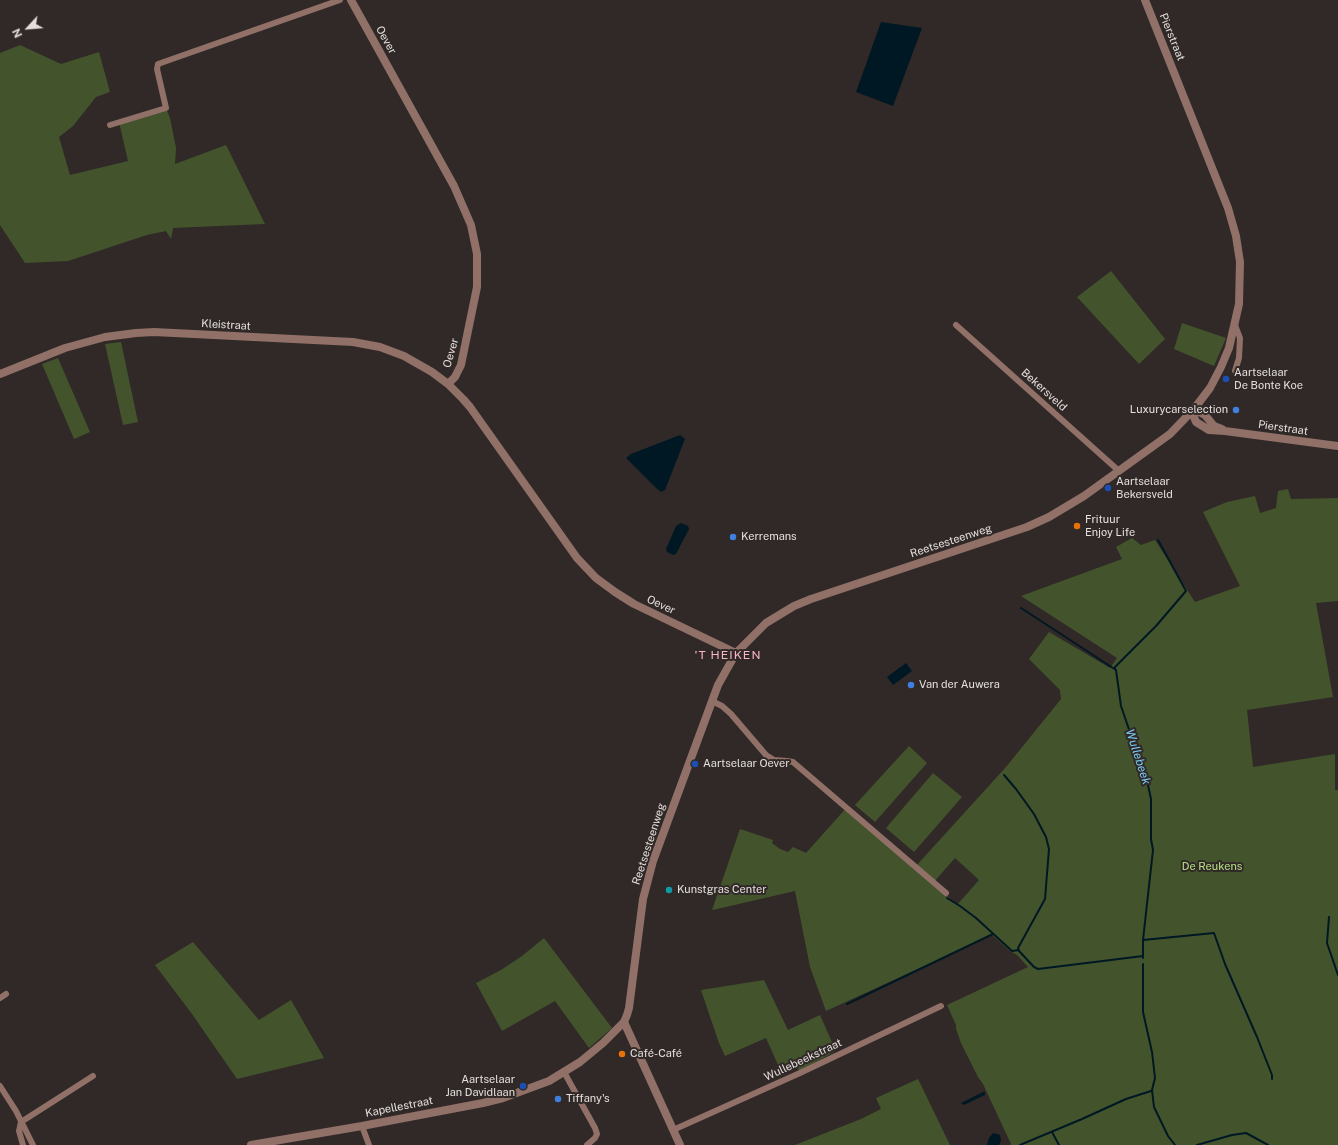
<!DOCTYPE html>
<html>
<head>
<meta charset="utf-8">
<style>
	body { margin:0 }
	#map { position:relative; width:1338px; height:1145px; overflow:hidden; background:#302927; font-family:"Public Sans",sans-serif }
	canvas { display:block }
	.north { position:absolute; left:8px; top:8px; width:40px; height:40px; -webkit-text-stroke:3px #302927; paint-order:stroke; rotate:244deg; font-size:11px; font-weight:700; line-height:16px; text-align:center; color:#e4dfdd }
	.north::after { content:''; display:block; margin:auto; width:14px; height:18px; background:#e4dfdd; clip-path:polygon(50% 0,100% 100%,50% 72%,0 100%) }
</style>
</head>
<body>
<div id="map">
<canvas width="1338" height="1145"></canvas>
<div class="north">N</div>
</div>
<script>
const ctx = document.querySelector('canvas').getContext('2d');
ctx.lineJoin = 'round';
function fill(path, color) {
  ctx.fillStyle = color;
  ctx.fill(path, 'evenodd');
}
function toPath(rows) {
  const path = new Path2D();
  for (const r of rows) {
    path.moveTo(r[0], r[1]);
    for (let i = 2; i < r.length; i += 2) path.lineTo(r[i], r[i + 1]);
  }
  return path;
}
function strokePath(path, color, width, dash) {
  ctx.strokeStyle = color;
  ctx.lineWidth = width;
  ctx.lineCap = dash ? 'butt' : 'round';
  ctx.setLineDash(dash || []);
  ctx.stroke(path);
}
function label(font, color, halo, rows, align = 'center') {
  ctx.font = font + ' "Public Sans",sans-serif';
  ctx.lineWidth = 4;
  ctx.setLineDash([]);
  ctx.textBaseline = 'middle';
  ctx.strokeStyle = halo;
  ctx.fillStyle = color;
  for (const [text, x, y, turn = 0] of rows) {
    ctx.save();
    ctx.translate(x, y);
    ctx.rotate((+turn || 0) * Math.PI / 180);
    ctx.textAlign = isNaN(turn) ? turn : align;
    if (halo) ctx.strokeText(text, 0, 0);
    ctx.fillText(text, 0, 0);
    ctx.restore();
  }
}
const green = toPath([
	[20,45,61,64,99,52,110,92,96,97,73,126,59,137,70,175,128,161,119,122,166,108,170,118,176,148,175,164,226,145,265,224,173,228,171,239,166,231,147,235,68,261,25,263,0,225,0,53],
	[1111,271,1165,339,1139,364,1077,297],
	[1182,323,1226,338,1214,366,1174,349],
	[121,342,138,422,123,425,105,344],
	[58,358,90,432,74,439,42,364],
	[1288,489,1291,499,1338,498,1338,601,1316,603,1333,697,1247,710,1253,767,1335,754,1335,790,1338,790,1338,1145,1010,1145,1011,1144,983,1084,978,1077,961,1043,956,1029,956,1025,947,1005,1028,967,1017,955,1010,951,992,935,826,1011,810,967,795,891,717,909,712,910,740,829,773,840,772,843,780,849,788,852,793,847,806,853,848,806,916,866,1006,767,1061,699,1060,690,1029,659,1049,632,1110,668,1117,658,1021,596,1122,559,1116,547,1132,538,1141,545,1155,540,1195,602,1240,586,1203,512,1227,502,1255,496,1260,513,1276,508,1278,491],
	[955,858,979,880,957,905,933,883],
	[909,746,927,763,875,822,855,805],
	[933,773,962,797,914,852,886,828],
	[544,938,612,1028,589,1048,555,1001,502,1031,476,983,501,970,522,956],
	[193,942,259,1020,291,1000,324,1058,237,1079,192,1014,155,965],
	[764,980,788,1030,820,1015,835,1049,834,1052,799,1071,795,1062,781,1067,778,1065,766,1038,725,1056,719,1043,701,990],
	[918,1079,950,1145,795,1145,861,1119,881,1109,876,1098]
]);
const water = toPath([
	[881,22,922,28,893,106,856,92],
	[680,435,685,439,665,490,661,492,656,488,626,458,631,454],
	[681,523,688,526,689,529,676,554,673,555,667,552,666,549,676,526],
	[906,663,912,671,893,685,887,677],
	[983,1092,985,1092,985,1095,964,1105,961,1103],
	[993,1133,1000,1135,1001,1140,1000,1143,999,1145,987,1145,989,1138]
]);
const stream = toPath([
	[1021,608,1116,670,1121,706,1148,785,1151,799,1151,839,1153,850,1143,940,1143,958],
	[1115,669,1115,667,1156,626,1186,591,1158,540],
	[1004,775,1016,789,1034,814,1046,837,1049,849,1045,899,1018,948,1019,951,1034,967,1038,969,1143,956],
	[947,898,960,906,976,918,1012,951,1019,950],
	[1329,917,1327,943,1338,975],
	[1143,940,1214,933,1225,964,1257,1037,1272,1075,1272,1079],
	[1143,964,1143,1012,1152,1052,1155,1078,1152,1090,1154,1107,1168,1136,1175,1145],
	[847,1004,993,934],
	[1052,1132,1059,1145],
	[1020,1145,1082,1119,1126,1099,1151,1091],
	[1197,1145,1232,1135,1246,1133,1268,1145]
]);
const minor = toPath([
	[110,125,166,108,157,69,158,64,340,0],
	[956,325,1119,471],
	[1235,371,1239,358,1240,338,1235,325],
	[712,701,722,706,731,714,766,755,774,760,787,761,793,762,946,893],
	[0,998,6,994],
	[564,1072,595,1128,597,1134,595,1138,587,1145],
	[0,1086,16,1111,33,1145],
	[21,1122,93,1076],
	[21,1122,19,1131,23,1145],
	[362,1126,369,1145],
	[673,1130,800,1073,941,1006]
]);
const tertiary = toPath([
	[351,0,454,186,471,225,477,254,477,287,461,365,455,377,448,384],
	[0,374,65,348,105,337,136,333,154,332,353,342,380,347,404,356,432,372,448,384,463,399,470,407,577,558,596,578,615,592,634,604,736,653],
	[1194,409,1205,415,1214,426,1222,429],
	[1192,412,1196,422,1209,430,1225,431,1338,446],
	[624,1022,680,1145],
	[251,1145,362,1126,483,1103,503,1098,549,1081,580,1062,603,1043,624,1022,627,1015,629,1008,643,899,653,861,718,685,736,653,766,623,794,606,811,599,1027,527,1049,517,1084,496,1170,434,1194,409,1210,388,1221,367,1229,348,1239,304,1240,262,1236,236,1228,208,1145,0]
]);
const markers = [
	[1226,379,4,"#1a4fb4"],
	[1236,410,4,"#3f7fe0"],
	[1108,488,4,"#1a4fb4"],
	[1077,526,4,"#e8710a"],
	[733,537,4,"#3f7fe0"],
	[911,685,4,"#3f7fe0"],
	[695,764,4,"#1a4fb4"],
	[669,890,4,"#0f9aa8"],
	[622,1054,4,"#e8710a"],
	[523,1086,4,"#1a4fb4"],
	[558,1099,4,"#3f7fe0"]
];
const streetNames = [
	["Pierstraat",1172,37,68],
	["Oever",386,40,61],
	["Kleistraat",226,325,3],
	["Oever",451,353,-74],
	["Bekersveld",1044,390,42],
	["Pierstraat",1283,428,8],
	["Reetsesteenweg",951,541,-18],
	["Oever",661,605,25],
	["Reetsesteenweg",649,844,-72],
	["Wullebeekstraat",803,1060,-25],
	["Kapellestraat",399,1107,-11]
];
const poiNames = [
	["Aartselaar",1234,373],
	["De Bonte Koe",1234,386],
	["Luxurycarselection",1228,410,"right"],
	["Aartselaar",1116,482],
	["Bekersveld",1116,495],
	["Frituur",1085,520],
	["Enjoy Life",1085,533],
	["Kerremans",741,537],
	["Van der Auwera",919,685],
	["Aartselaar Oever",703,764],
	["Kunstgras Center",677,890],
	["Café-Café",630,1054],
	["Aartselaar",515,1080,"right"],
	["Jan Davidlaan",515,1093,"right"],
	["Tiffany's",566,1099]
];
const parkNames = [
	["De Reukens",1212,867]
];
const neighbourhoodNames = [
	["'T HEIKEN",728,655]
];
const waterNames = [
	["Wullebeek",1138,757,72]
];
fill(green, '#43542d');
fill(water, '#001823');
strokePath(stream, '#001823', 2);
strokePath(minor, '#907067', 6);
strokePath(tertiary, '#907067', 8);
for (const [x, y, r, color] of markers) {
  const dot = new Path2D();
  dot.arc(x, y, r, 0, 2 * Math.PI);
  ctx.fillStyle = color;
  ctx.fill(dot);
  strokePath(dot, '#302927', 1.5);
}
label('11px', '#e4dfdd', '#302927', streetNames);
label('11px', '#e4dfdd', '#302927', poiNames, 'left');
label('11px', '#b7e085', '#302927', parkNames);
ctx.letterSpacing = '1px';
label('12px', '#f9b6c6', '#302927', neighbourhoodNames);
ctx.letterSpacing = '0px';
label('italic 12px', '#79cff7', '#302927', waterNames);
</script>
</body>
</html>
